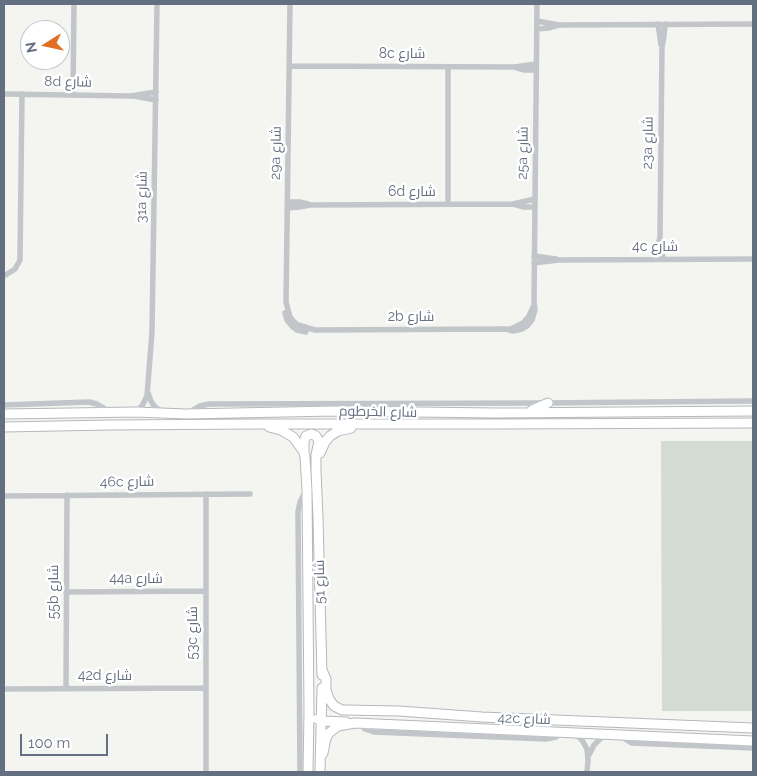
<!DOCTYPE html>
<html>
<head>
<meta charset="utf-8">
<style>
	body { margin:0 }
	#map { position:relative; width:757px; height:776px; overflow:hidden; background:#f4f5f0; font-family:Raleway,sans-serif }
	canvas { display:block }
	.frame { position:absolute; inset:0; border:5px solid #646f81; pointer-events:none }
	.north { position:absolute; left:20px; top:20px; width:50px; height:50px; box-sizing:border-box; background:#fff; border:1px solid #c1c5cd; border-radius:50%; rotate:260deg; font-size:14px; font-weight:700; line-height:20px; text-align:center; color:#646f81 }
	.north::after { content:''; display:block; margin:auto; width:18px; height:22px; background:#e07025; clip-path:polygon(50% 0,100% 100%,50% 72%,0 100%) }
	.scale { position:absolute; left:20px; top:734px; width:88px; height:22px; box-sizing:border-box; border:2px solid #646f81; border-top:0; padding-left:6px; font-size:15px; line-height:18px; white-space:nowrap; color:#646f81; -webkit-text-stroke:4px #fff; paint-order:stroke }
</style>
</head>
<body>
<div id="map">
<canvas width="757" height="776"></canvas>
<div class="frame"></div>
<div class="north">N</div>
<div class="scale">100 m</div>
</div>
<script>
const ctx = document.querySelector('canvas').getContext('2d');
ctx.lineJoin = 'round';
function fill(path, color) {
  ctx.fillStyle = color;
  ctx.fill(path, 'evenodd');
}
function toPath(rows) {
  const path = new Path2D();
  for (const r of rows) {
    path.moveTo(r[0], r[1]);
    for (let i = 2; i < r.length; i += 2) path.lineTo(r[i], r[i + 1]);
  }
  return path;
}
function strokePath(path, color, width, dash) {
  ctx.strokeStyle = color;
  ctx.lineWidth = width;
  ctx.lineCap = dash ? 'butt' : 'round';
  ctx.setLineDash(dash || []);
  ctx.stroke(path);
}
function label(font, color, halo, rows, align = 'center') {
  ctx.font = font + ' Raleway,Cairo,sans-serif';
  ctx.lineWidth = 5;
  ctx.setLineDash([]);
  ctx.textBaseline = 'middle';
  ctx.strokeStyle = halo;
  ctx.fillStyle = color;
  for (const [text, x, y, turn = 0] of rows) {
    ctx.save();
    ctx.translate(x, y);
    ctx.rotate((+turn || 0) * Math.PI / 180);
    ctx.textAlign = isNaN(turn) ? turn : align;
    if (halo) ctx.strokeText(text, 0, 0);
    ctx.fillText(text, 0, 0);
    ctx.restore();
  }
}
const green = toPath([
	[661,441,753,441,753,711,662,711]
]);
const street = toPath([
	[290,4,286,302,290,317,294,322,298,325,315,330,506,329,513,331,522,329,527,326,532,320,535,310,534,302,537,4],
	[537,21,559,25,753,24],
	[658,24,661,45],
	[537,29,548,28,559,25],
	[289,66,515,67,536,64],
	[517,68,525,70,536,70],
	[4,94,131,96,156,92],
	[73,95,74,4],
	[134,96,156,100],
	[288,202,299,202,308,204],
	[448,204,448,67],
	[513,204,524,207,535,207],
	[288,208,299,207,310,205,513,204,535,199],
	[534,256,556,259],
	[655,259,656,249,660,238],
	[663,259,660,238,662,47,664,36,665,24],
	[534,263,558,260,753,259],
	[4,276,15,269,20,260,22,94],
	[285,313,287,320,292,326,297,330,306,332],
	[510,329,515,327,523,323,529,316,533,307],
	[148,393,151,401,154,406,163,413],
	[4,405,89,402,97,404,110,412],
	[136,412,142,406,147,396,152,332,157,4],
	[188,413,200,406,209,404,541,403,753,401],
	[206,494,206,772],
	[4,496,250,494],
	[66,592,206,591],
	[4,689,206,688],
	[66,689,67,495],
	[359,723,365,729,374,732,546,739,556,737,561,733],
	[575,734,582,740,587,749,588,760,587,772],
	[622,735,625,739,632,743,753,748],
	[589,755,594,745,604,735],
	[300,772,298,512,300,502,305,492]
]);
const secondary = toPath([
	[532,410,548,403],
	[4,414,136,412,186,414,334,411,496,413,753,411],
	[4,427,109,425,257,424,496,424,753,423],
	[269,427,281,430,293,437,304,452,305,457,307,490,309,711,308,772],
	[304,452,304,442,306,436,311,434,316,436,319,441,316,455,316,470,318,518,322,675],
	[320,453,325,442,330,436,338,431,351,428],
	[322,670,326,679,326,690,329,699,334,706,342,710,346,710,399,711,482,717,753,728],
	[317,719,322,721,346,722],
	[320,757,323,753,326,738,329,733,338,726,355,723,753,741],
	[320,772,322,688]
]);
const streetNames = [
	["8c شارع",402,54],
	["8d شارع",68,82,1],
	["23a شارع",648,143,-89],
	["29a شارع",276,153,-89],
	["25a شارع",523,153,-89],
	["6d شارع",412,192],
	["31a شارع",142,197,-89],
	["4c شارع",655,247],
	["2b شارع",411,317],
	["شارع الخرطوم",378,412,1],
	["46c شارع",127,482,-1],
	["44a شارع",136,579],
	["شارع 51",320,582,-91],
	["55b شارع",54,592,-90],
	["53c شارع",193,633,-90],
	["42d شارع",105,676],
	["42c شارع",524,719,2]
];
fill(green, '#d4dbd2');
strokePath(secondary, '#b4b8bd', 11);
strokePath(street, '#c2c5c9', 5.5);
strokePath(secondary, '#fff', 9);
label('14px', '#646f81', '#fff', streetNames);
</script>
</body>
</html>
